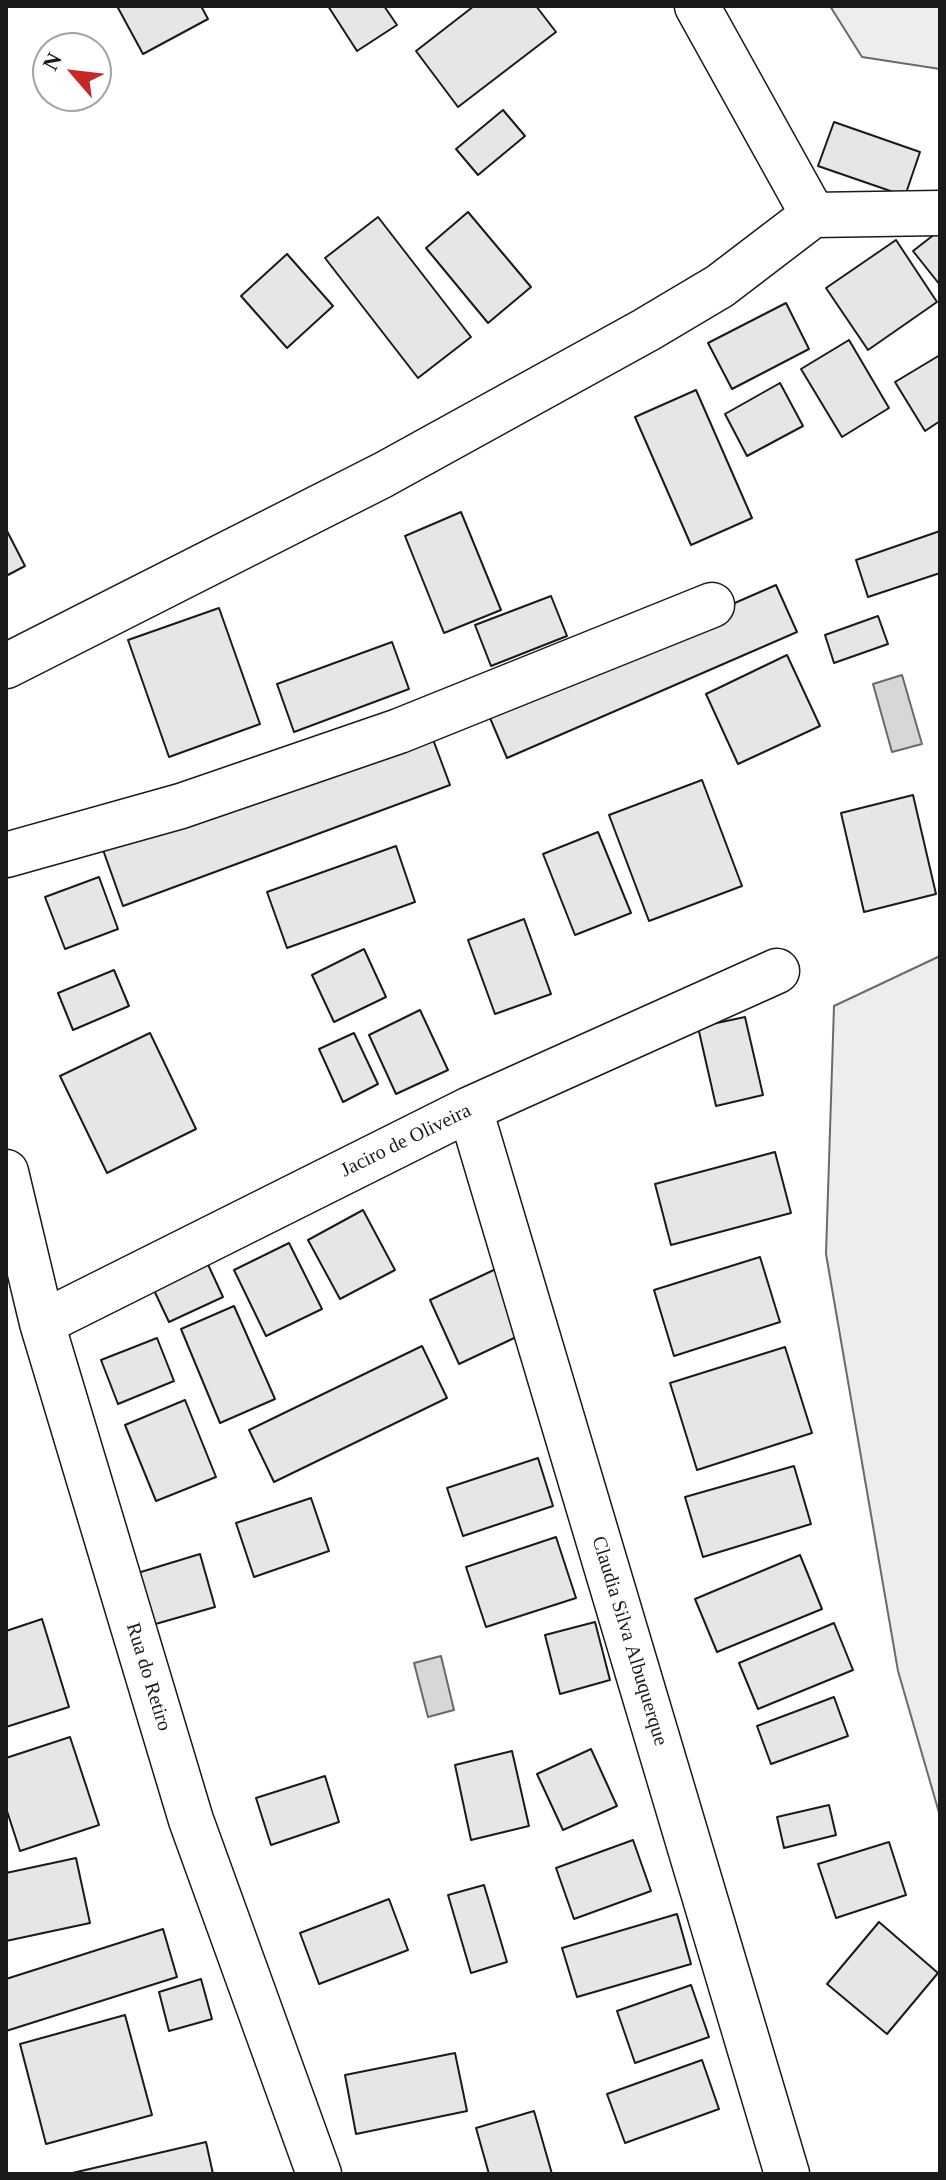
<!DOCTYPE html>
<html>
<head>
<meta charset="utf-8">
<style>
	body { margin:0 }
	#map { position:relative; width:946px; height:2180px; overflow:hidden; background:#fff; font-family:"Times New Roman",serif }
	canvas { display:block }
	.frame { position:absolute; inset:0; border:8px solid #1a1a1a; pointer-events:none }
	.north { position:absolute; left:32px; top:32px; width:80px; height:80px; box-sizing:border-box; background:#fff; border:2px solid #a3a3a3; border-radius:50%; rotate:298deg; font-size:22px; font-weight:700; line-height:32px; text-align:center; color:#1a1a1a }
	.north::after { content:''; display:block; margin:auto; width:28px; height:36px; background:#c62828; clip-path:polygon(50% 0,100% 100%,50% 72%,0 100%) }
</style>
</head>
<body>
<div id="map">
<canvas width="946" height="2180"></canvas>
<div class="frame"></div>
<div class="north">N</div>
</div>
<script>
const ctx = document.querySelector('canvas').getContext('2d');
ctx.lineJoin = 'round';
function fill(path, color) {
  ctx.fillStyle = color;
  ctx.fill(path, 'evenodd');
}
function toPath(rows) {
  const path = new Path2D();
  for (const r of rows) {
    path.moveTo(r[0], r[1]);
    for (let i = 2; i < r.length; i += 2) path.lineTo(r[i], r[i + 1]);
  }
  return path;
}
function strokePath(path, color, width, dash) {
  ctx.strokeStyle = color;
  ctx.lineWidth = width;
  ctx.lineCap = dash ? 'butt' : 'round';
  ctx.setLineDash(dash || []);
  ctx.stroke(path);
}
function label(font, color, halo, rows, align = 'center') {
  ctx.font = font + ' "Times New Roman",serif';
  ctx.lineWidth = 6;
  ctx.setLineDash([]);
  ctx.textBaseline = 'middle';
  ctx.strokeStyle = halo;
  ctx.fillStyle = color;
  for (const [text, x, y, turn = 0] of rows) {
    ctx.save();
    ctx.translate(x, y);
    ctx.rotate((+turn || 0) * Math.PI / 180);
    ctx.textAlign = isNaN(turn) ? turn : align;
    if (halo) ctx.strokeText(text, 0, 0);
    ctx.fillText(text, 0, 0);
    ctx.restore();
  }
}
const green = toPath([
	[830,6,940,6,940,69,862,57,830,6],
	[940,956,940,1816,898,1671,826,1254,834,1006,940,956]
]);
const water = toPath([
	[902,675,922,744,892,752,873,684,902,675],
	[441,1656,454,1710,428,1717,414,1663,441,1656]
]);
const building = toPath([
	[117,6,201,6,208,19,143,54,117,6],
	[328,6,384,6,397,25,357,51,328,6],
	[474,6,536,6,556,32,458,107,416,51,474,6],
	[503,110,525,136,478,175,456,149,503,110],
	[834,122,920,152,905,196,818,166,834,122],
	[468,212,531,287,488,323,426,248,468,212],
	[378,217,471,337,418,378,325,258,378,217],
	[940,230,940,285,913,251,940,230],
	[896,240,937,302,868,350,826,288,896,240],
	[287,254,333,306,287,348,241,296,287,254],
	[786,303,809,349,732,389,708,343,786,303],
	[849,340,889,408,842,437,801,369,849,340],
	[940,355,940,421,925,431,895,382,940,355],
	[780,383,803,426,747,456,725,414,780,383],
	[696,390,752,518,691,545,635,417,696,390],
	[461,512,501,610,444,633,405,536,461,512],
	[6,529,25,566,6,576,6,529],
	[940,531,940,573,868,597,856,560,940,531],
	[776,585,797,632,507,758,487,711,776,585],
	[551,596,567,636,491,666,475,625,551,596],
	[219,608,260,724,169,757,128,640,219,608],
	[878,616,888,644,834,663,825,635,878,616],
	[392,642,409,689,294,732,277,684,392,642],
	[787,655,820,726,738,764,706,694,787,655],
	[428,726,450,785,123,906,102,847,428,726],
	[702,780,742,886,649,921,609,815,702,780],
	[913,795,936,894,864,912,841,813,913,795],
	[598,832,631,913,575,935,543,854,598,832],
	[396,846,415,902,287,948,267,892,396,846],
	[99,877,118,929,65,949,45,897,99,877],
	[524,919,551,994,495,1014,468,940,524,919],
	[364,949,386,997,334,1022,312,975,364,949],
	[114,970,129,1006,73,1030,58,993,114,970],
	[420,1010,448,1070,396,1094,369,1035,420,1010],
	[745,1017,763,1095,716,1106,698,1027,745,1017],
	[150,1033,196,1129,107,1173,60,1076,150,1033],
	[354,1033,378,1084,343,1102,319,1049,354,1033],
	[775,1152,791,1213,671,1245,655,1184,775,1152],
	[363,1210,395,1270,340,1299,308,1240,363,1210],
	[289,1243,322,1309,266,1336,234,1270,289,1243],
	[760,1257,780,1322,674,1356,654,1290,760,1257],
	[205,1258,223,1297,169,1322,151,1284,205,1258],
	[498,1268,527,1332,459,1364,430,1300,498,1268],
	[234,1306,275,1399,220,1423,181,1329,234,1306],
	[157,1338,174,1381,118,1404,101,1360,157,1338],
	[422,1346,447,1398,274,1482,249,1430,422,1346],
	[785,1347,812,1433,697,1470,670,1383,785,1347],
	[185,1400,216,1477,156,1501,125,1425,185,1400],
	[538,1458,553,1506,463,1536,447,1488,538,1458],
	[794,1466,811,1524,703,1557,685,1497,794,1466],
	[311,1498,329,1551,254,1577,236,1523,311,1498],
	[556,1537,576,1598,486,1627,466,1567,556,1537],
	[200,1554,215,1607,145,1627,131,1575,200,1554],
	[800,1555,822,1609,717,1652,695,1599,800,1555],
	[42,1619,69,1707,6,1727,6,1631,42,1619],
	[595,1622,610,1680,560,1694,545,1635,595,1622],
	[834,1623,853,1670,758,1709,739,1663,834,1623],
	[834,1697,848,1736,771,1764,757,1726,834,1697],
	[70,1737,99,1825,20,1851,6,1808,6,1758,70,1737],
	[591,1749,617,1806,563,1830,537,1774,591,1749],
	[512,1751,529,1826,471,1840,455,1765,512,1751],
	[325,1776,339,1822,271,1845,256,1798,325,1776],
	[829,1805,836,1835,784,1848,777,1817,829,1805],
	[633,1840,651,1891,574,1919,556,1868,633,1840],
	[889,1842,906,1895,836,1918,818,1864,889,1842],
	[76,1858,90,1923,6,1941,6,1873,76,1858],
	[484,1885,507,1962,471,1973,448,1895,484,1885],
	[389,1899,408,1950,319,1984,300,1933,389,1899],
	[677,1914,691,1964,577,1997,562,1948,677,1914],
	[879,1922,938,1973,887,2034,827,1984,879,1922],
	[163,1929,177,1977,6,2031,6,1979,163,1929],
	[201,1979,212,2019,169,2031,159,1992,201,1979],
	[691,1985,709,2037,635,2063,617,2011,691,1985],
	[125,2015,152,2115,46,2144,20,2044,125,2015],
	[455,2053,467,2111,356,2134,345,2075,455,2053],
	[702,2060,719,2109,625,2143,607,2094,702,2060],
	[534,2111,552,2174,489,2174,476,2128,534,2111],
	[206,2142,213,2174,68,2174,206,2142]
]);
const minor = toPath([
	[697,6,813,215],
	[6,666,383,475,646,330,720,286,813,215,940,213],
	[6,855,181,806,399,731,712,605],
	[470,1109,787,2174],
	[6,1172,42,1323,191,1820,319,2174],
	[42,1323,470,1109,777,971]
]);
const streetNames = [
	["Jaciro de Oliveira",406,1141,-26],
	["Claudia Silva Albuquerque",629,1641,73],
	["Rua do Retiro",148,1677,73]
];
fill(green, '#ededed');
strokePath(green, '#6a6a6a', 2);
fill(water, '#d7d7d7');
strokePath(water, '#6a6a6a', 2);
fill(building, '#e6e6e6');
strokePath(building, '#1a1a1a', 2);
strokePath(minor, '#1a1a1a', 47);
strokePath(minor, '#fff', 44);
label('20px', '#1a1a1a', '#fff', streetNames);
</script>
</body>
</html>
